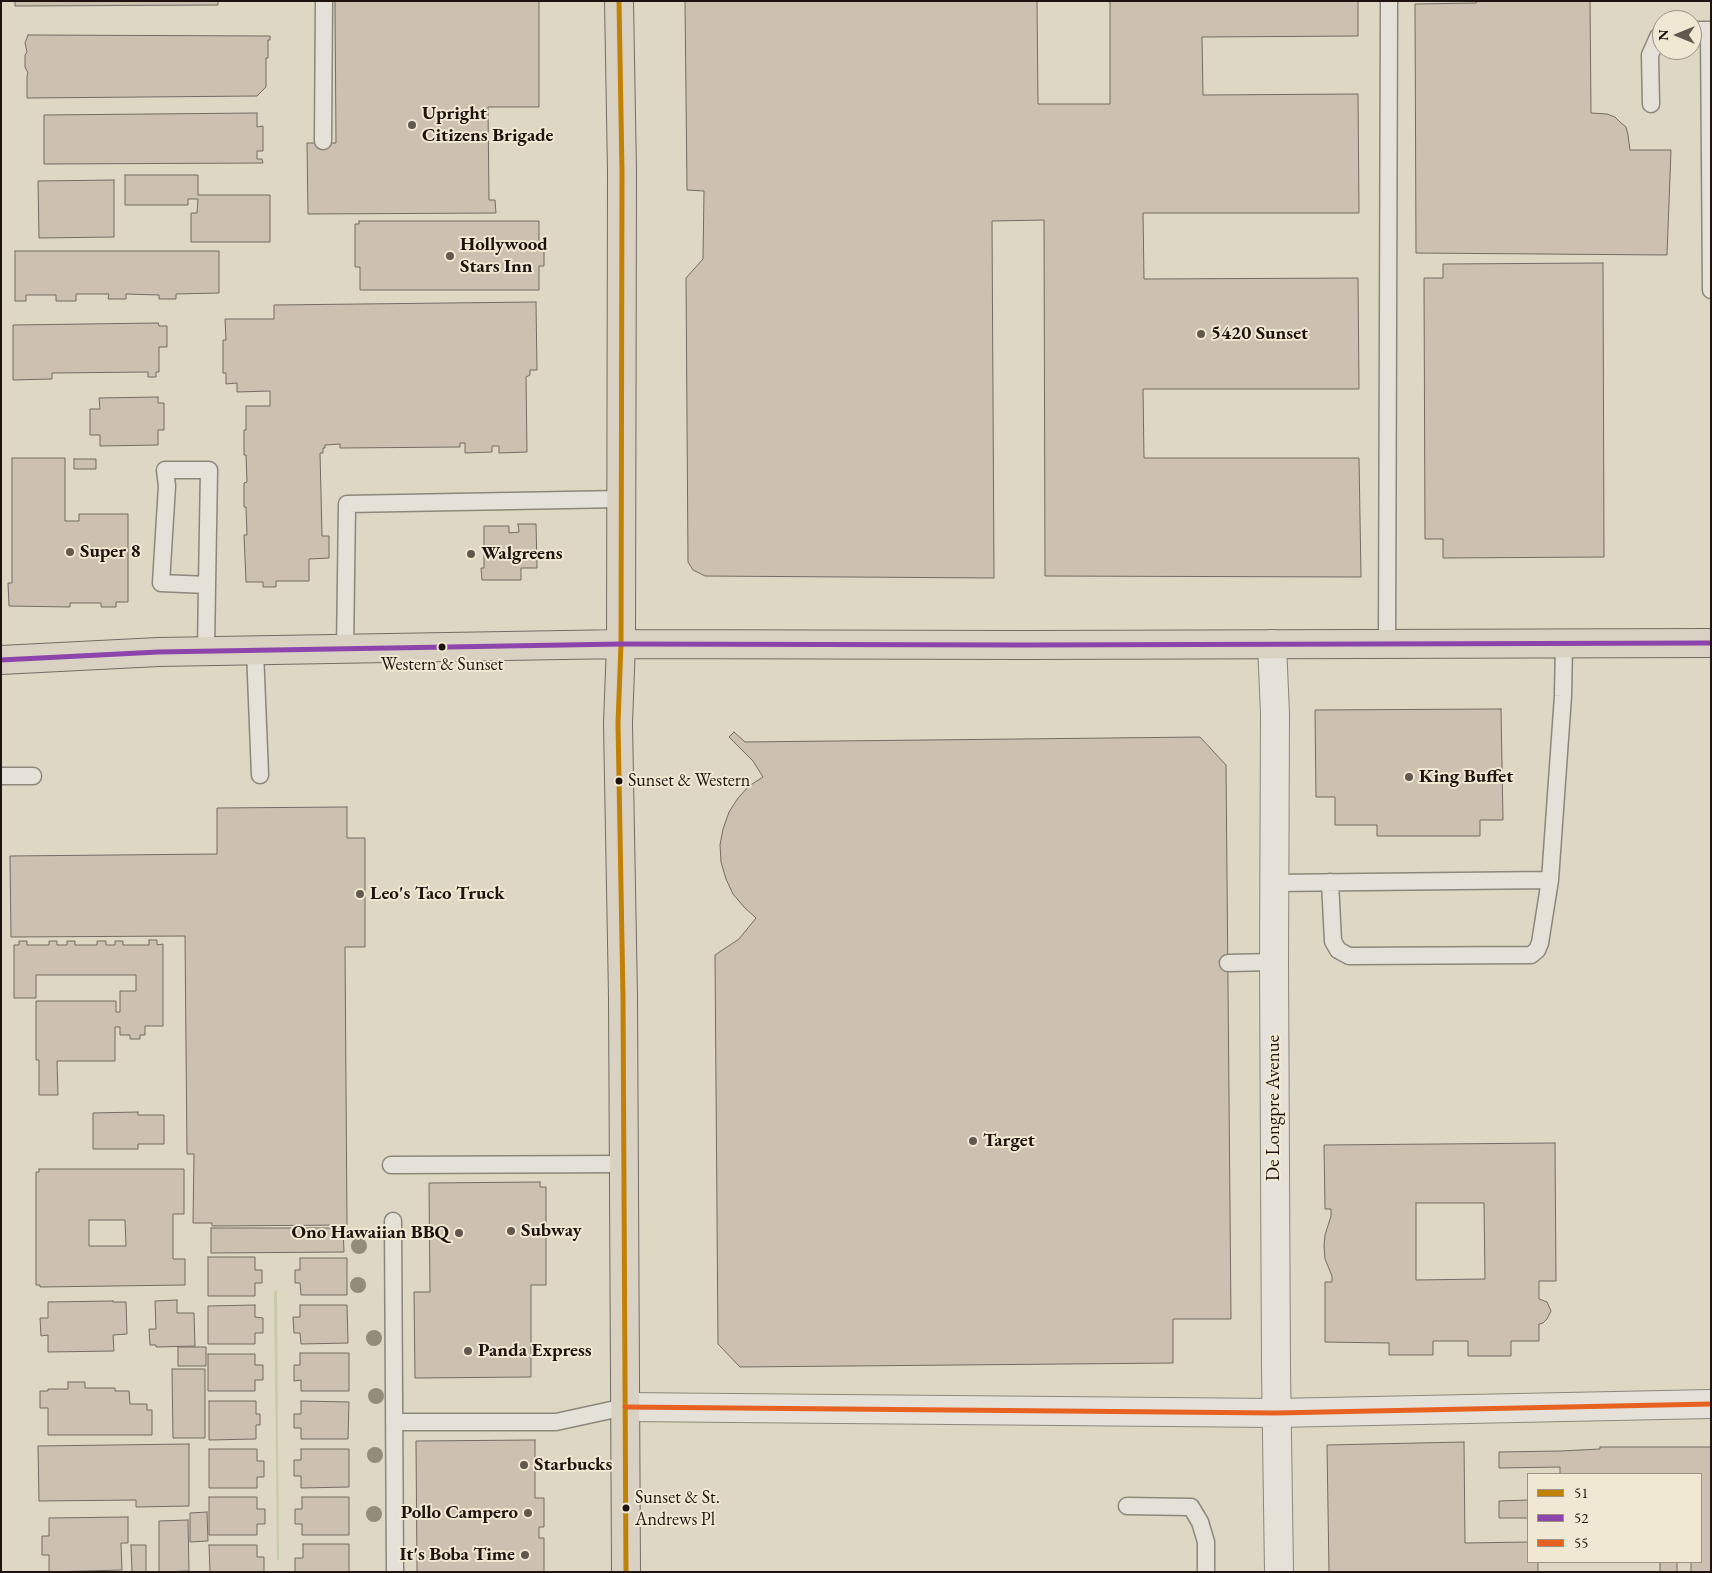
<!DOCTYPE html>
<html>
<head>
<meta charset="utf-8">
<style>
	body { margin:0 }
	#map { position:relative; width:1712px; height:1573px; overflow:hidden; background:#ded7c4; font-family:"EB Garamond",serif }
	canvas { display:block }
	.frame { position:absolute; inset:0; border:2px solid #1e130e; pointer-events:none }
	.legend { position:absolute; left:1527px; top:1473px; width:175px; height:90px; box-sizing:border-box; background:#f0e8d2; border:1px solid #9c9384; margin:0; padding:6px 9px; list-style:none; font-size:15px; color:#1e130e }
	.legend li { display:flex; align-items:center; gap:10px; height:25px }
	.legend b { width:25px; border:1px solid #9c9384 }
	.north { position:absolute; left:1652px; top:10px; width:50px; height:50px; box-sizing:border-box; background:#f0e8d2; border:1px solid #9c9384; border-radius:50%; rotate:270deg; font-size:14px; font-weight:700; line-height:20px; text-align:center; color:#1e130e }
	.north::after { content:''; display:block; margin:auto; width:18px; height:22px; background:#61584e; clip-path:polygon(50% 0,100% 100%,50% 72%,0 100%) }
</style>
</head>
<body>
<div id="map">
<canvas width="1712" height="1573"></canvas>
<div class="frame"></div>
<ul class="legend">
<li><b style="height:6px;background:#c18104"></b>51</li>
<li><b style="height:6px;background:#8e44ad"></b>52</li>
<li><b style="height:6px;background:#e76121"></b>55</li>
</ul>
<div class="north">N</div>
</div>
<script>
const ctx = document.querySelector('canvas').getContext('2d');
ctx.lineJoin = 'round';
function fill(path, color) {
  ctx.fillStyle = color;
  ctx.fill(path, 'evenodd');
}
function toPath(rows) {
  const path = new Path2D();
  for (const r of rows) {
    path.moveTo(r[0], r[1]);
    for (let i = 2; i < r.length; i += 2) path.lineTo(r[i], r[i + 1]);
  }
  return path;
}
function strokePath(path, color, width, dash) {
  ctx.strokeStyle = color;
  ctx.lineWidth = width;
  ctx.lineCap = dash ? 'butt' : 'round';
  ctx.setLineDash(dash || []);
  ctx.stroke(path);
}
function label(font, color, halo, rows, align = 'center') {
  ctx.font = font + ' "EB Garamond",serif';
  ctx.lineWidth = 4;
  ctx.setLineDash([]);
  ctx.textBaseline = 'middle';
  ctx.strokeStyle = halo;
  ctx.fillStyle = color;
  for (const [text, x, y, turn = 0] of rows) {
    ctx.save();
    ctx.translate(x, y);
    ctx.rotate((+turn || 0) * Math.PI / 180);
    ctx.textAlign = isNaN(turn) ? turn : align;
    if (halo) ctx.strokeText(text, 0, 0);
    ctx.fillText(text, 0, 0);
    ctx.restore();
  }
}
const green = toPath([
	[275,1290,277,1292,279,1559,277,1561,274,1292]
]);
const building = toPath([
	[15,1,218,1,218,5,15,6,15,1],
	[335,1,539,1,539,107,488,107,489,200,495,200,496,213,308,214,307,143,336,143,335,1],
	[685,1,1037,1,1038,104,1110,104,1110,1,1358,1,1358,36,1202,37,1203,95,1358,94,1359,213,1143,213,1144,279,1358,278,1359,389,1143,389,1144,458,1359,458,1361,577,1045,576,1044,220,992,221,994,578,705,576,693,570,688,562,686,278,703,259,704,191,687,190,685,1],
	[1478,1,1590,1,1591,113,1607,114,1615,117,1620,122,1626,127,1628,135,1630,150,1671,150,1667,255,1416,253,1415,4,1476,3,1478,1],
	[28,35,270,36,270,40,268,40,268,58,266,58,266,87,257,96,27,98,27,76,28,73,25,67,25,55,27,52,25,43,28,35],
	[257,113,257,127,263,126,263,151,257,151,257,159,262,159,263,163,44,164,44,115,257,113],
	[125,175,198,175,198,195,270,195,270,242,191,242,191,213,197,213,198,199,188,199,188,205,125,205,125,175],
	[114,180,114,237,39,238,38,181,114,180],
	[359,221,539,221,539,246,544,246,544,266,539,266,539,290,360,290,360,267,355,267,355,224,359,224,359,221],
	[15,251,219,251,219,293,176,294,176,299,159,299,159,295,126,294,126,299,108,299,109,294,76,294,76,301,56,301,56,295,26,295,26,301,15,301,15,251],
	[1603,263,1604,557,1443,558,1443,539,1425,539,1424,278,1443,278,1443,264,1603,263],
	[536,302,537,370,530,370,530,375,526,377,527,452,499,453,499,446,492,446,492,452,465,453,465,443,460,443,460,447,340,448,340,444,325,445,325,448,323,448,323,453,320,453,322,536,329,536,329,558,309,559,309,581,276,581,276,587,263,587,263,582,246,582,244,535,247,535,246,507,244,507,244,483,247,482,246,455,244,455,244,430,246,430,246,406,270,406,270,391,237,392,237,383,226,384,226,373,223,373,223,340,226,340,225,319,274,319,274,305,536,302],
	[158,323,159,326,167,326,167,347,159,347,159,372,156,372,156,377,148,377,148,372,52,373,52,379,13,380,13,325,158,323],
	[158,397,158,403,164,403,164,430,158,430,158,445,100,446,100,435,90,435,90,409,100,409,99,398,158,397],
	[12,458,65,458,65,521,79,521,79,514,128,514,128,602,116,602,116,607,101,607,101,603,70,603,70,607,9,606,8,583,12,583,12,458],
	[74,459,96,459,96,469,74,469,74,459],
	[518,524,536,524,537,568,521,568,521,580,482,580,481,568,484,568,484,526,509,526,509,533,519,532,518,524],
	[1501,709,1503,820,1480,820,1480,836,1377,836,1377,825,1335,825,1335,797,1316,797,1315,710,1501,709],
	[734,732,745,742,1200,737,1226,765,1231,1319,1173,1319,1173,1363,740,1367,718,1344,715,955,739,939,756,918,744,907,733,894,726,879,721,862,720,845,723,829,729,812,738,798,749,786,763,777,753,761,729,737,734,732],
	[347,807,347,838,365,838,365,947,345,947,347,1225,212,1226,212,1223,193,1223,194,1154,187,1154,185,936,11,937,10,856,217,854,217,808,347,807],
	[149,940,157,940,157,945,163,944,163,1026,145,1026,145,1035,140,1035,140,1039,130,1039,130,1035,120,1035,120,1027,115,1027,115,1061,57,1061,58,1095,39,1095,39,1060,36,1060,36,1001,116,1001,116,1012,120,1012,120,991,136,991,136,975,36,975,36,998,14,998,14,945,19,945,19,941,27,941,27,945,49,945,49,941,57,941,57,945,67,945,67,941,75,941,75,945,97,945,97,941,106,941,106,945,115,945,115,941,123,941,123,945,149,945,149,940],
	[138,1112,138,1115,164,1115,164,1144,138,1144,138,1149,93,1149,93,1113,138,1112],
	[1555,1143,1556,1281,1539,1281,1539,1299,1547,1302,1551,1311,1547,1319,1543,1323,1539,1324,1539,1341,1511,1341,1511,1356,1468,1356,1468,1341,1433,1341,1433,1355,1389,1355,1389,1343,1325,1342,1325,1282,1332,1282,1332,1276,1325,1259,1324,1246,1325,1235,1331,1216,1331,1209,1325,1209,1324,1145,1555,1143],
	[1416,1203,1484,1203,1485,1279,1416,1280,1416,1203],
	[39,1169,184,1169,184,1214,173,1214,173,1259,185,1259,185,1285,40,1287,40,1285,36,1285,36,1172,39,1172,39,1169],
	[89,1220,125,1220,126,1246,89,1246,89,1220],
	[540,1182,540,1187,546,1187,546,1285,531,1285,531,1377,415,1378,414,1292,430,1292,429,1183,540,1182],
	[211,1228,343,1228,344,1252,211,1253,211,1228],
	[208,1257,255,1257,255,1270,262,1270,262,1283,255,1283,255,1296,208,1296,208,1257],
	[300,1258,347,1258,347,1295,301,1295,300,1283,295,1283,295,1270,300,1270,300,1258],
	[177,1300,177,1313,194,1313,195,1346,156,1347,156,1345,150,1345,149,1329,156,1329,155,1301,177,1300],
	[113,1301,113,1302,126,1302,127,1334,113,1335,114,1351,48,1352,48,1335,41,1336,40,1318,48,1318,48,1302,113,1301],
	[255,1305,255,1317,263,1318,263,1333,255,1333,255,1344,208,1344,208,1306,255,1305],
	[300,1305,347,1305,348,1343,301,1344,300,1333,294,1333,293,1317,300,1317,300,1305],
	[178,1347,206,1347,206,1366,178,1366,178,1347],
	[300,1353,349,1353,349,1391,301,1391,301,1380,294,1381,294,1365,300,1365,300,1353],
	[208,1354,255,1354,255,1365,263,1365,263,1380,255,1380,255,1391,208,1391,208,1354],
	[172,1369,205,1369,205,1438,173,1438,172,1369],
	[68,1382,85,1382,85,1388,115,1388,115,1391,129,1391,130,1404,147,1404,147,1410,152,1410,152,1435,48,1435,48,1408,40,1408,40,1391,48,1391,48,1389,68,1389,68,1382],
	[209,1401,256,1401,256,1414,260,1414,260,1425,256,1425,256,1439,209,1440,209,1401],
	[301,1401,349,1402,348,1439,301,1439,301,1428,294,1428,294,1414,301,1414,301,1401],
	[535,1440,535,1498,544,1498,544,1527,539,1527,539,1538,544,1538,544,1572,417,1572,416,1441,535,1440],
	[1464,1442,1465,1543,1528,1542,1528,1562,1538,1562,1538,1572,1329,1572,1327,1445,1464,1442],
	[189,1444,189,1506,136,1507,136,1500,39,1501,38,1446,189,1444],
	[1600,1447,1711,1447,1711,1572,1691,1572,1691,1562,1701,1562,1701,1474,1560,1474,1560,1467,1499,1468,1499,1452,1561,1451,1600,1449,1600,1447],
	[209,1449,257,1449,257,1461,264,1461,264,1477,257,1477,257,1488,209,1488,209,1449],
	[301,1449,349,1449,349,1487,301,1488,301,1476,294,1476,294,1460,301,1460,301,1449],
	[209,1497,257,1497,257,1509,265,1509,265,1524,257,1524,257,1535,209,1535,209,1497],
	[302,1497,349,1497,349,1535,302,1535,302,1524,295,1524,295,1509,302,1509,302,1497],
	[1528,1500,1528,1518,1499,1518,1499,1501,1528,1500],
	[207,1512,208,1541,190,1542,190,1513,207,1512],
	[128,1517,128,1543,121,1543,122,1570,49,1572,49,1555,42,1555,42,1536,49,1536,49,1518,128,1517],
	[188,1520,189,1571,159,1572,159,1521,188,1520],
	[303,1544,349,1544,349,1572,295,1572,295,1558,303,1558,303,1544],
	[131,1545,146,1545,146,1572,132,1572,131,1545],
	[209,1545,257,1545,257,1557,264,1557,264,1572,210,1572,209,1545],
	[1660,1562,1677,1562,1677,1572,1660,1572,1660,1562]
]);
const service = toPath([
	[1692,30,1711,30],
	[1709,30,1711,290],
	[1651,104,1650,55,1658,37,1662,36],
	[323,141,324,1],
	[1387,644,1389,1],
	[345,650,347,504,621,499],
	[206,651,207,585,209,470,165,470,167,486,161,583,207,585],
	[255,651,260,775],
	[1,776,33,776],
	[1330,882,1333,941,1338,950,1349,956,1531,955,1537,950,1540,943,1550,880,1563,696,1564,643],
	[1274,883,1550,880],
	[1228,963,1274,962],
	[391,1165,624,1164],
	[393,1221,395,1572],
	[394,1422,556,1422,625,1407],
	[1127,1506,1191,1507,1200,1522,1206,1542,1206,1572]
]);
const minor = toPath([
	[1272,644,1275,714,1274,962,1276,1368,1279,1572],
	[625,1407,1276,1413,1711,1404]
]);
const primary = toPath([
	[619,1,622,172,621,644,618,723,623,997,626,1572],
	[1,660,158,652,621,644,1023,645,1711,643]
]);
const bus1 = toPath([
	[619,1,622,172,621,644,618,723,623,997,626,1572]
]);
const bus2 = toPath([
	[1,660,158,652,621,644,1023,645,1711,643]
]);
const bus3 = toPath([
	[625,1407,1276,1413,1711,1404]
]);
const trees = [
	[359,1246],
	[358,1285],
	[374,1338],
	[376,1396],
	[375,1455],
	[374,1514]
];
const markers = [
	[412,125,5,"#61584e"],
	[450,256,5,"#61584e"],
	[1201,334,5,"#61584e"],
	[70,552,5,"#61584e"],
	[471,554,5,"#61584e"],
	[442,647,4.5,"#1e130e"],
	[1409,777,5,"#61584e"],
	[619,781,4.5,"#1e130e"],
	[360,894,5,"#61584e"],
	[973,1141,5,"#61584e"],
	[511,1231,5,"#61584e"],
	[459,1233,5,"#61584e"],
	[468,1351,5,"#61584e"],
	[524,1465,5,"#61584e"],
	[626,1508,4.5,"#1e130e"],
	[528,1513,5,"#61584e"],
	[525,1555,5,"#61584e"]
];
const busNames = [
	["Western & Sunset",442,665,"center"],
	["Sunset & Western",628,781],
	["Sunset & St.",635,1498],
	["Andrews Pl",635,1520]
];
const poiNames = [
	["Upright",422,114],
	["Citizens Brigade",422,136],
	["Hollywood",460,245],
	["Stars Inn",460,267],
	["5420 Sunset",1211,334],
	["Super 8",80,552],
	["Walgreens",481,554],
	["King Buffet",1419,777],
	["Leo's Taco Truck",370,894],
	["Target",983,1141],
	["Subway",521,1231],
	["Ono Hawaiian BBQ",449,1233,"right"],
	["Panda Express",478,1351],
	["Starbucks",534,1465],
	["Pollo Campero",518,1513,"right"],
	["It's Boba Time",515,1555,"right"]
];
const streetNames = [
	["De Longpre Avenue",1274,1108,-90]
];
fill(green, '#c6cba8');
fill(building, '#ccc0b1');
strokePath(building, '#726c63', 1);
strokePath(service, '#8c877b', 19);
strokePath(minor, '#8c877b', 30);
strokePath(primary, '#726c63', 30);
strokePath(service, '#e5e1d8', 16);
strokePath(minor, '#e5e1d8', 28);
strokePath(primary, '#d9d2c3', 28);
strokePath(bus1, '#c18104', 5);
strokePath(bus2, '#8e44ad', 5);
strokePath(bus3, '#e76121', 5);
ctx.fillStyle = '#918d79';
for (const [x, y] of trees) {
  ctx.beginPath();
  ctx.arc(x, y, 8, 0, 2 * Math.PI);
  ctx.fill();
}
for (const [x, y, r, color] of markers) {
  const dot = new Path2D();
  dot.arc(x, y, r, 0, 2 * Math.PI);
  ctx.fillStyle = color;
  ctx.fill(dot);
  strokePath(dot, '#f0e8d2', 2);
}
label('18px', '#1e130e', '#f0e8d2', busNames, 'left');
label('bold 19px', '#1e130e', '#f0e8d2', poiNames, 'left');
label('19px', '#1e130e', '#f0e8d2', streetNames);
</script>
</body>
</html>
